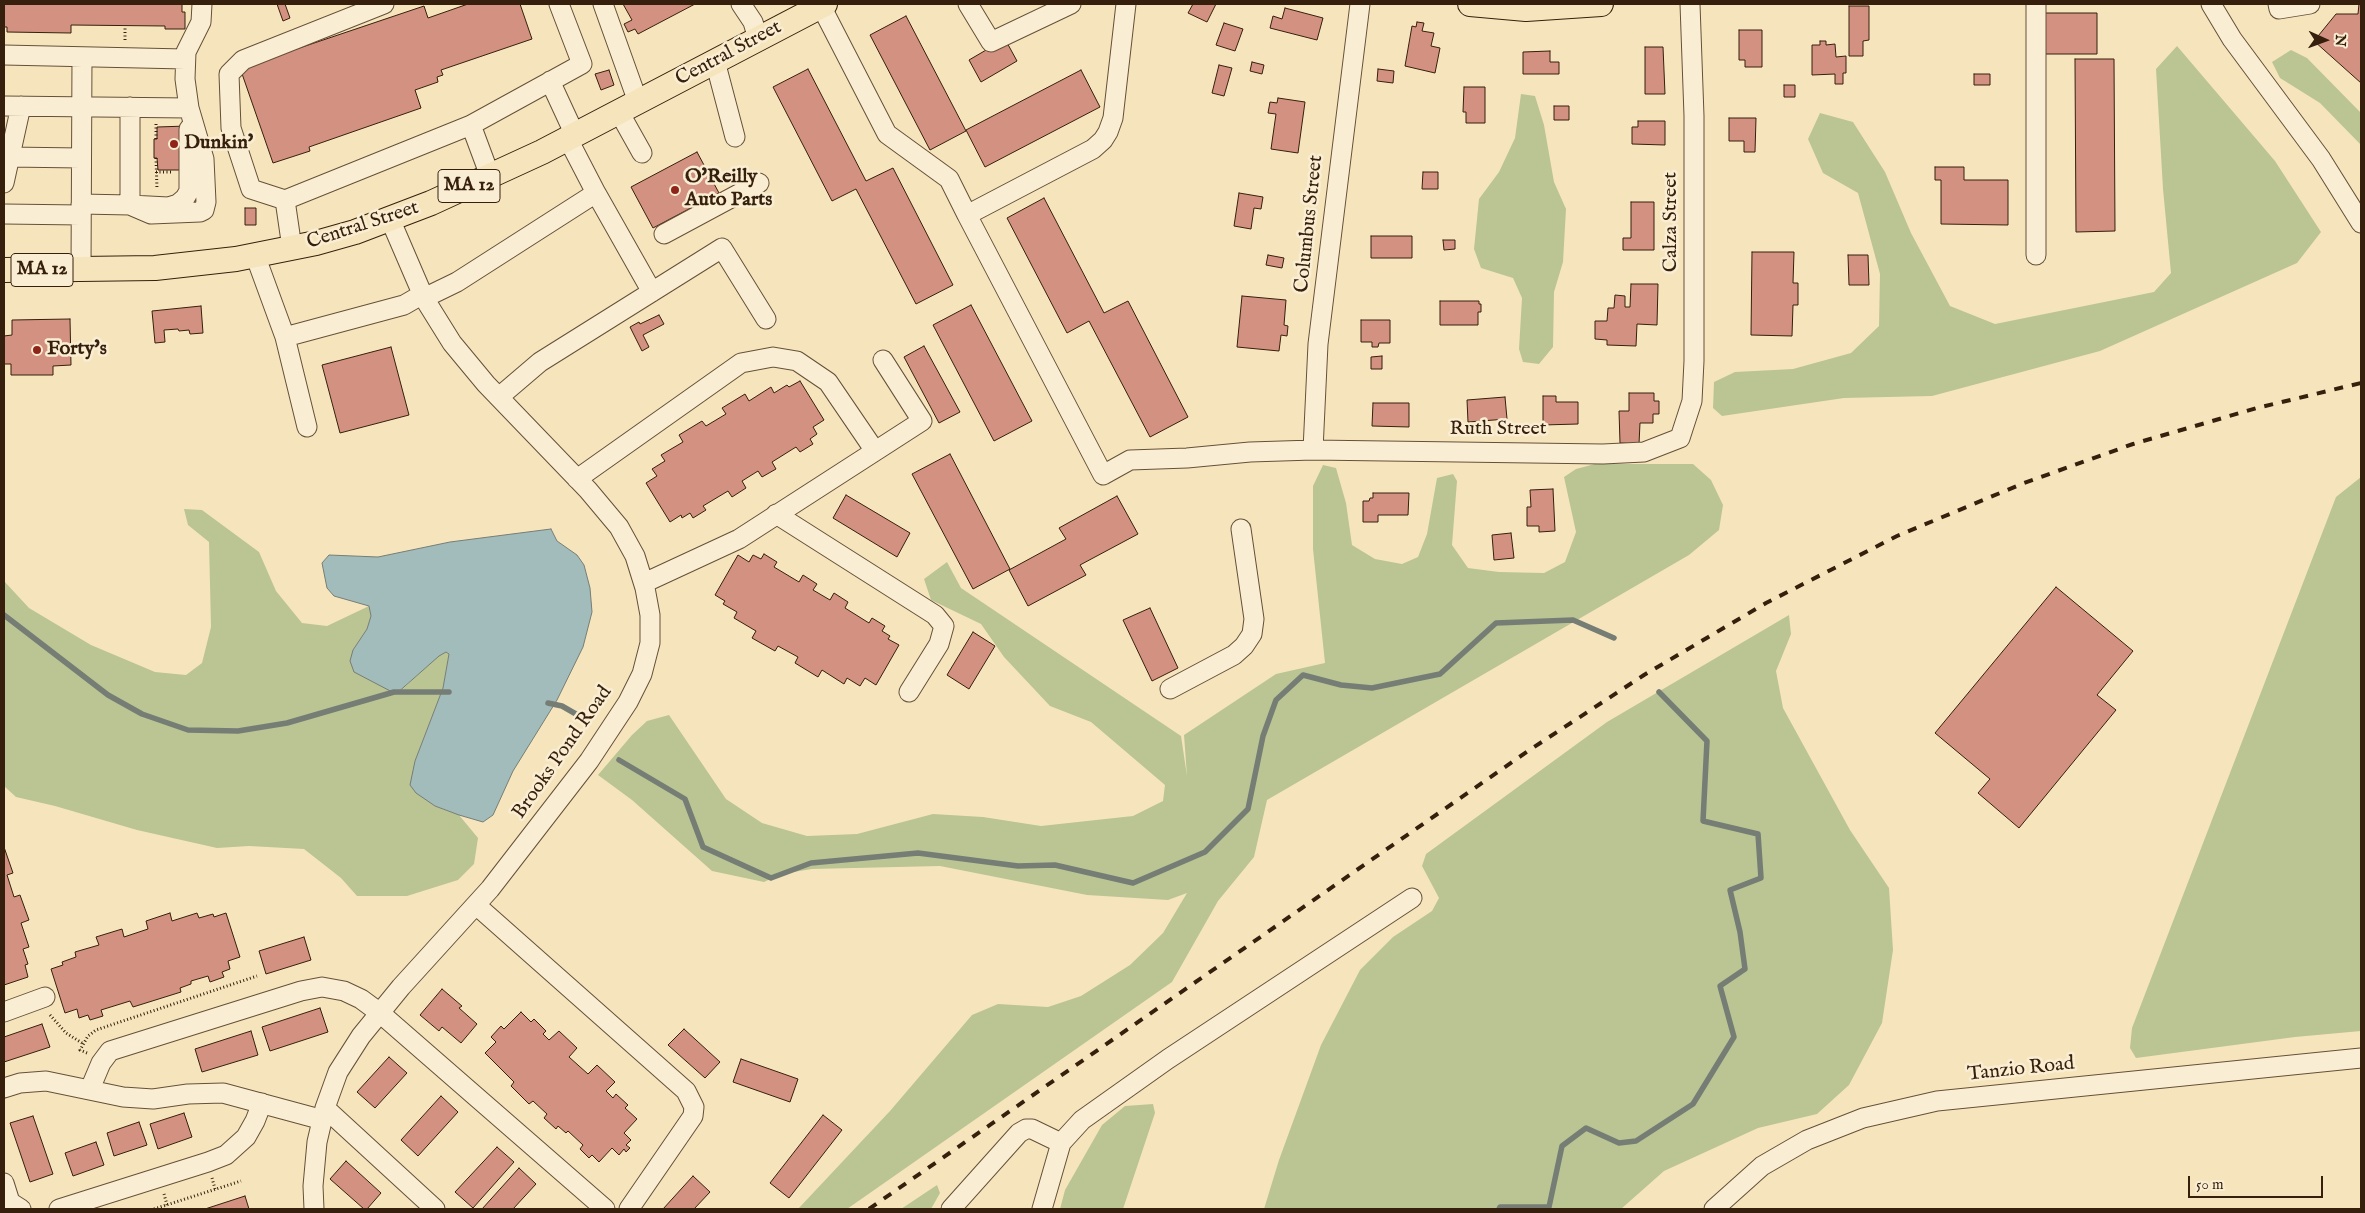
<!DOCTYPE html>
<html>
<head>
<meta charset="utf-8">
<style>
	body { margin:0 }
	#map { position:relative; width:2365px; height:1213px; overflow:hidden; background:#f6e5bc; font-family:"IM FELL English",serif }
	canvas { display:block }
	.frame { position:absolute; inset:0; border:5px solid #361f0c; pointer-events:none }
	.north { position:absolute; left:2300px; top:15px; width:50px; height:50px; -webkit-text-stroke:4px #f9eed3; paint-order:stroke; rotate:92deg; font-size:14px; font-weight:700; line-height:20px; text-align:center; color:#361f0c }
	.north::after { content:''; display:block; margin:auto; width:18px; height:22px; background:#361f0c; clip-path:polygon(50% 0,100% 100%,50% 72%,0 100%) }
	.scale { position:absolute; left:2188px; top:1176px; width:135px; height:22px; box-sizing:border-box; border:2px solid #361f0c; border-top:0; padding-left:6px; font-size:15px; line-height:18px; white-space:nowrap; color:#361f0c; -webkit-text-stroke:4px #f9eed3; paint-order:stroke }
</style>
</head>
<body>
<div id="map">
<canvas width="2365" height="1213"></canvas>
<div class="frame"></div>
<div class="north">N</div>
<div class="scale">50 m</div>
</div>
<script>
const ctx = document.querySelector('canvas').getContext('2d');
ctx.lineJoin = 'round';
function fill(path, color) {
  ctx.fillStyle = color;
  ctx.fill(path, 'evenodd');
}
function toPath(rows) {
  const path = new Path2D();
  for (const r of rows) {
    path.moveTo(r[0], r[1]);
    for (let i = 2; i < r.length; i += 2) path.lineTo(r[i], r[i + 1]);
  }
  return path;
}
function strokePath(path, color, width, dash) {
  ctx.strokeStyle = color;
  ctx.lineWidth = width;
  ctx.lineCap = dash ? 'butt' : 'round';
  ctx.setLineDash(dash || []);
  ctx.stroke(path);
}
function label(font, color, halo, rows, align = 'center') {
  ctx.font = font + ' "IM FELL English",serif';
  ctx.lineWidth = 5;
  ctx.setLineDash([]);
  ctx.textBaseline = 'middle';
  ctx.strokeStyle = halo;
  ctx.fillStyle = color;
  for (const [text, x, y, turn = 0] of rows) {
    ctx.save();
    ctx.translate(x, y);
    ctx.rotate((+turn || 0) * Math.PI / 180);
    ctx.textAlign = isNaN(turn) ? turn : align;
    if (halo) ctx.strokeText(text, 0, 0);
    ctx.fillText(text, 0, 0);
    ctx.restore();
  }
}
const green = toPath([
	[2177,46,2275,161,2321,232,2297,263,2100,351,1932,396,1844,398,1722,416,1713,408,1714,382,1735,372,1793,369,1851,353,1879,326,1880,274,1858,193,1823,173,1808,139,1820,113,1853,122,1885,172,1911,233,1950,306,1995,324,2154,292,2171,273,2163,189,2156,69],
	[2291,50,2307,58,2361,113,2361,145,2320,103,2280,78,2272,62],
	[1521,94,1535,96,1544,125,1554,182,1566,209,1563,262,1554,292,1553,347,1539,364,1523,362,1519,349,1522,298,1513,278,1481,268,1474,249,1479,199,1499,172,1515,138],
	[1595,464,1693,464,1711,480,1723,505,1719,530,1689,555,1267,800,1254,857,1218,901,1172,982,847,1209,798,1209,890,1111,972,1015,998,1004,1048,1007,1081,996,1130,965,1163,933,1187,893,1168,900,1087,895,940,866,812,869,781,874,764,882,712,871,632,800,598,775,632,735,647,721,669,715,726,799,762,823,807,836,857,834,933,814,983,817,1041,826,1133,816,1163,801,1165,785,1091,722,1050,706,1004,657,981,624,931,600,924,579,947,562,961,588,1181,736,1187,776,1184,735,1276,674,1325,663,1313,549,1313,486,1323,465,1336,468,1346,503,1352,545,1375,559,1402,564,1418,557,1427,534,1437,478,1453,474,1457,481,1452,545,1468,568,1499,572,1544,573,1565,562,1576,532,1564,477,1576,469],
	[2361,477,2361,1031,2295,1037,2136,1058,2130,1048,2132,1028,2336,497],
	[184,509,202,510,259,552,276,591,302,623,327,626,369,606,371,616,367,629,353,650,397,694,438,656,446,652,449,654,443,688,415,761,411,785,435,806,459,815,478,838,474,864,458,880,407,896,357,896,341,878,304,849,249,846,217,848,137,830,55,806,16,797,4,786,4,581,29,608,91,645,155,672,186,675,202,663,211,627,209,542,188,525],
	[1789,615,1791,634,1776,671,1783,708,1850,830,1889,888,1893,950,1882,1023,1849,1085,1817,1114,1758,1128,1664,1171,1621,1209,1264,1209,1279,1160,1321,1045,1360,970,1393,937,1432,911,1439,898,1422,866,1426,854,1607,722],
	[1153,1104,1155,1113,1123,1209,1060,1209,1065,1190,1102,1125,1125,1106],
	[937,1185,940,1193,931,1209,901,1209]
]);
const water = toPath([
	[551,529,557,541,577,555,584,565,590,588,592,612,583,647,557,700,513,771,493,815,483,822,459,815,435,806,416,793,410,785,415,761,443,688,449,654,446,652,439,656,396,694,354,672,350,661,353,650,367,629,371,616,369,606,334,596,327,588,322,563,329,555,378,557,450,542,551,529]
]);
const stream = toPath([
	[4,615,108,695,142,714,188,730,238,731,287,723,394,692,449,692],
	[548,703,562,706,588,721],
	[619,760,685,799,703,847,771,878,811,863,918,853,1018,866,1055,865,1133,883,1205,852,1248,809,1263,736,1276,700,1303,675,1341,685,1372,688,1440,674,1496,623,1573,620,1614,638],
	[1499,1209,1500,1207,1549,1207,1562,1146,1586,1128,1619,1143,1636,1141,1693,1104,1734,1037,1720,986,1745,969,1740,932,1730,890,1761,878,1758,834,1703,821,1707,741,1659,692]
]);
const building = toPath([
	[4,4,182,4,182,12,185,12,185,29,165,29,165,26,71,25,71,33,7,32,7,27,4,27,4,4],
	[277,4,285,4,290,18,283,21,277,4],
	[468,4,520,4,532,39,441,70,443,75,437,77,438,82,415,90,421,108,309,147,310,151,273,163,240,68,424,6,428,18,468,4],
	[623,4,695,4,638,34,635,29,628,32,624,24,632,20,623,4],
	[1193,4,1216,4,1207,22,1188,13,1193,4],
	[2359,4,2361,4,2361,83,2314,41,2336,14,2358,14,2359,4],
	[1849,6,1869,6,1869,40,1863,41,1863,56,1849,56,1849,6],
	[1285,8,1323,18,1317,40,1270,28,1273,16,1282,19,1285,8],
	[2045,13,2097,13,2097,54,2045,54,2045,13],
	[906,16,966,131,930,150,870,35,906,16],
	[1417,22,1424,23,1422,31,1434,33,1431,46,1440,48,1435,73,1405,66,1412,26,1416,27,1417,22],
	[1224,23,1243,29,1235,51,1216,45,1224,23],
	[1739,30,1762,30,1762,67,1745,67,1745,60,1739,60,1739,30],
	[1005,39,1017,61,981,82,969,60,1005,39],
	[1820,41,1826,41,1826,45,1835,44,1836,57,1846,56,1846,73,1843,73,1843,84,1835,84,1835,74,1812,75,1812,45,1820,45,1820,41],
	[1645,47,1663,47,1665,94,1645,94,1645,47],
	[1550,51,1550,62,1559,62,1559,74,1523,74,1523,52,1550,51],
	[2075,59,2114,59,2115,231,2076,232,2075,59],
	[1252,62,1264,65,1262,74,1250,71,1252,62],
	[1219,65,1232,68,1224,96,1212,93,1219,65],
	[808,69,866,181,893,168,953,285,916,304,856,189,832,201,773,87,808,69],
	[1378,69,1394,71,1393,83,1377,81,1378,69],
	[609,70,614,85,601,90,595,74,609,70],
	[1081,70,1100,107,985,167,966,130,1081,70],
	[1974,74,1990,74,1990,85,1974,85,1974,74],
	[1784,85,1795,85,1795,97,1784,97,1784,85],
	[1464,87,1485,87,1485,123,1466,123,1466,112,1463,112,1464,87],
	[1278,98,1305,102,1298,153,1271,149,1276,114,1268,113,1270,102,1277,103,1278,98],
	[1554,106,1569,106,1569,120,1554,120,1554,106],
	[1729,118,1756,118,1755,152,1744,152,1744,141,1729,141,1729,118],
	[1638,121,1665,121,1665,145,1632,144,1632,127,1638,127,1638,121],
	[187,126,188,170,158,170,157,158,154,158,154,139,157,139,157,127,187,126],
	[697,152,719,193,653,228,631,187,697,152],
	[1935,167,1964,167,1964,180,2008,180,2008,225,1941,224,1941,180,1935,180,1935,167],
	[1423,172,1438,172,1438,189,1422,189,1423,172],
	[1239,193,1263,197,1261,209,1254,208,1251,229,1234,226,1239,193],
	[1044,198,1104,313,1128,301,1188,417,1150,437,1089,321,1067,333,1007,218,1044,198],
	[1631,202,1654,202,1654,250,1623,250,1623,238,1631,238,1631,202],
	[245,208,256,208,256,225,245,225,245,208],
	[1371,236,1412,236,1412,258,1371,258,1371,236],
	[1443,240,1455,240,1455,249,1444,250,1443,240],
	[1752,252,1794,252,1793,283,1798,283,1798,305,1793,305,1792,336,1751,335,1752,252],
	[1268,255,1284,258,1282,268,1266,265,1268,255],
	[1848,255,1868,255,1869,285,1849,285,1848,255],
	[1631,284,1658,284,1657,325,1637,324,1636,346,1607,345,1607,340,1595,339,1595,321,1607,321,1608,308,1614,308,1615,295,1625,296,1625,307,1630,307,1631,284],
	[1242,296,1286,300,1284,325,1288,326,1287,336,1281,335,1279,351,1237,347,1242,296],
	[1440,301,1479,301,1479,304,1481,304,1481,312,1478,312,1478,325,1440,325,1440,301],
	[971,305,1032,421,994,441,933,325,971,305],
	[201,306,203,333,190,334,189,330,179,331,178,329,164,330,165,342,155,343,152,311,201,306],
	[659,315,664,324,643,335,649,347,642,351,630,327,639,322,640,324,659,315],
	[70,319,71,365,53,366,53,375,11,375,11,364,4,364,4,336,12,335,12,320,70,319],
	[1361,320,1390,320,1390,343,1379,343,1378,347,1372,347,1372,342,1361,342,1361,320],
	[924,346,960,412,939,423,904,357,924,346],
	[391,347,409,415,340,433,322,365,391,347],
	[1382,356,1382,369,1371,369,1371,357,1382,356],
	[800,381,824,420,813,427,817,434,810,439,813,444,800,452,796,447,772,462,776,469,762,477,758,471,742,481,746,488,732,497,728,491,703,506,706,510,693,518,690,513,682,518,681,515,670,522,646,483,657,476,652,469,665,461,661,455,683,442,679,435,702,421,706,426,726,414,722,408,745,394,749,401,771,387,774,393,787,385,789,387,800,381],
	[1629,393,1654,393,1654,401,1659,401,1659,414,1653,414,1653,423,1640,423,1639,444,1620,443,1619,411,1629,411,1629,393],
	[1543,396,1556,396,1556,402,1578,402,1578,424,1543,425,1543,396],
	[1505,397,1507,419,1468,422,1467,400,1505,397],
	[1373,403,1409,403,1409,427,1372,426,1373,403],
	[950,454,1010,569,973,589,912,474,950,454],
	[1553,489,1555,531,1539,532,1539,526,1527,526,1527,507,1531,507,1530,490,1553,489],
	[1373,493,1409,493,1408,515,1378,515,1378,522,1363,522,1363,501,1369,501,1370,498,1373,498,1373,493],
	[846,495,910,533,897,557,833,518,846,495],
	[1117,496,1138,534,1080,565,1086,575,1028,606,1009,570,1066,539,1059,528,1117,496],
	[1511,533,1514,558,1494,560,1492,535,1511,533],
	[764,554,777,562,774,567,799,582,803,575,817,584,813,590,830,600,834,593,848,602,845,608,869,623,872,618,885,626,882,631,890,636,888,639,899,645,876,685,865,678,860,686,847,678,844,684,822,670,818,677,795,663,798,657,778,646,775,651,752,638,756,631,734,618,737,612,723,604,725,601,715,595,738,555,749,562,753,555,761,559,764,554],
	[2056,587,2133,651,2097,695,2116,710,2019,828,1978,793,1990,779,1935,733,2056,587],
	[1150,608,1178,668,1152,681,1123,620,1150,608],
	[973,632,995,646,969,689,947,675,973,632],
	[4,847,13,873,7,875,14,897,20,895,29,920,21,923,29,947,23,949,28,964,25,965,28,977,4,985,4,847],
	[170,913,172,921,197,913,199,918,213,914,214,917,226,913,240,957,228,961,230,969,222,972,224,977,210,982,208,976,191,981,191,984,180,988,181,992,133,1007,130,1001,101,1010,103,1016,90,1020,88,1015,79,1018,77,1009,65,1013,51,969,63,965,62,962,76,957,75,952,99,945,96,937,122,929,124,937,148,929,146,921,170,913],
	[304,937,311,960,266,974,259,951,304,937],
	[442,989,462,1006,459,1008,477,1024,461,1043,442,1027,439,1031,420,1015,442,989],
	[320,1008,328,1032,270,1051,262,1027,320,1008],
	[521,1012,531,1022,534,1019,546,1031,543,1034,549,1040,559,1031,577,1048,569,1057,588,1074,597,1065,615,1082,606,1091,613,1098,616,1094,628,1105,625,1108,637,1119,624,1133,631,1140,626,1145,630,1148,626,1152,624,1149,619,1155,612,1148,599,1162,592,1155,589,1158,580,1149,583,1145,568,1131,566,1133,558,1126,556,1129,544,1118,547,1114,533,1101,529,1104,511,1086,514,1082,485,1053,496,1042,491,1037,501,1026,504,1029,521,1012],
	[42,1024,50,1047,4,1062,4,1037,42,1024],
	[684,1029,720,1062,705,1078,668,1045,684,1029],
	[251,1031,258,1055,202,1072,195,1049,251,1031],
	[389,1057,407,1073,375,1108,357,1092,389,1057],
	[741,1059,798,1079,790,1102,733,1082,741,1059],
	[441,1096,458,1112,418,1156,401,1140,441,1096],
	[184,1113,192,1137,158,1149,150,1124,184,1113],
	[823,1115,842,1130,789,1198,770,1183,823,1115],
	[33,1116,53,1174,30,1182,10,1123,33,1116],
	[139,1122,147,1145,114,1156,107,1133,139,1122],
	[96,1142,104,1165,73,1176,65,1153,96,1142],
	[497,1147,514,1162,473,1208,455,1192,497,1147],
	[346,1161,381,1193,367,1209,364,1209,330,1179,346,1161],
	[519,1168,536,1184,513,1209,482,1209,519,1168],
	[693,1176,710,1192,694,1209,663,1209,693,1176],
	[245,1196,249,1209,205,1209,245,1196]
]);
const path = toPath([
	[125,40,125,26],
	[156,139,156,124],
	[156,158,157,189],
	[156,172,171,172],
	[50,1015,66,1033,82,1043],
	[87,1053,80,1050,88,1036,96,1030,257,976],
	[212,1178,215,1189],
	[164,1194,167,1205],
	[154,1209,241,1181]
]);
const minor = toPath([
	[384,4,243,60,229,74,231,128,251,189,285,200,471,125,582,64,559,4],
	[603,4,638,102],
	[741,4,753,22,758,39],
	[968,4,991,42,1071,4],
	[2211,4,2232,39,2321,159,2361,223],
	[2278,4,2279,9,2310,4],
	[821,6,887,134,949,179,967,215,1093,149,1103,140,1108,132,1113,118,1126,4],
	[4,55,185,59],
	[715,61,735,137],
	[550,81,575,135],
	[4,106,189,108],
	[130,107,130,205,168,207,178,204,185,198,189,191,189,129],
	[619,112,642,153],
	[471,125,490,176],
	[9,157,81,158],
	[4,183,21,106],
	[596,193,652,292],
	[285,200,292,248],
	[81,204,130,205,151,214,200,212,204,210,206,202,204,159,189,108,185,79,186,52,201,22,202,4],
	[4,214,81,215],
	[967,215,1103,475,1130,460,1187,458,1250,452,1313,450,1603,454,1644,452,1680,438,1692,401,1694,361,1694,116,1690,4],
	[664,234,759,183],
	[255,255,285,337,404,305,423,294],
	[2036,255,2036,4],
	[81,270,82,57],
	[424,298,457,282,596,193,568,139],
	[285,337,307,427],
	[499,397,540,362,722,248,766,319],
	[1313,450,1318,344,1360,4],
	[577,479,741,363,773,357,797,361,828,382,875,451],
	[776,514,935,615,944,626,939,644,909,692],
	[644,583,739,539,922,421,883,360],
	[1170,689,1234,655,1244,646,1252,634,1254,619,1241,529],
	[476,905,686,1091,694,1107,693,1116,629,1209],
	[4,1012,45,997],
	[4,1088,20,1083,46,1081,123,1097,153,1099,188,1094,223,1093,323,1120],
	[90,1089,101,1063,110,1051,301,991,322,987,344,991,361,999,380,1013,605,1209],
	[325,1108,435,1209],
	[4,1183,10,1202,21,1209],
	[59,1209,208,1162,226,1155,246,1137,255,1121,262,1103],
	[314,1209,313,1186,317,1142,325,1108,338,1072,361,1036,401,987,490,889,589,761,628,702,642,674,650,643,650,615,645,588,635,556,619,527,588,490,486,384,452,343,424,298,390,219],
	[951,1209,1019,1133,1026,1129,1032,1129,1061,1143],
	[1042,1209,1061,1143,1082,1120,1168,1059,1412,898],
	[1714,1209,1762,1166,1807,1140,1863,1118,1937,1101,2361,1058]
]);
const major = toPath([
	[1470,4,1526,9,1601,4],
	[4,270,155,268,236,259,316,243,355,232,431,203,542,152,825,4]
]);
const rail = toPath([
	[869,1209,1528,751,1644,675,1766,603,1897,536,2024,483,2133,444,2257,408,2361,383]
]);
const markers = [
	[174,144,5,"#8f2418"],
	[675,190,5,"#8f2418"],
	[37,350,5,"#8f2418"]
];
const shields = [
	[469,186,62],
	[42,270,62]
];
const shieldNames = [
	["MA 12",469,186],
	["MA 12",42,270]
];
const streetNames = [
	["Central Street",729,54,-28],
	["Calza Street",1672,222,-90],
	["Columbus Street",1310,224,-84],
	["Central Street",363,226,-18],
	["Ruth Street",1498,430],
	["Brooks Pond Road",563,753,-55],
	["Tanzio Road",2021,1070,-6]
];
const poiNames = [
	["Dunkin'",184,144],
	["O'Reilly",685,178],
	["Auto Parts",685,201],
	["Forty's",47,350]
];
fill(green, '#bac593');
fill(water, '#a1bcbb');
strokePath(water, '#767d75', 1);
strokePath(stream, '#767d75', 5.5);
fill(building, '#d39182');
strokePath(building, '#361f0c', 1);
strokePath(minor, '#665038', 21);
strokePath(major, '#361f0c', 26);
strokePath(path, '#361f0c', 3, [1, 2.5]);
strokePath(minor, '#f9eed3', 19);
strokePath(major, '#f6e5bc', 24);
strokePath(rail, '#361f0c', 4, [9, 9]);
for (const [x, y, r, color] of markers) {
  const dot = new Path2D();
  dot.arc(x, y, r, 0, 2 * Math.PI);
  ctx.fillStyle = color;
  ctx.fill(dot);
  strokePath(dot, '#f9eed3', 2);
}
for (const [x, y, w] of shields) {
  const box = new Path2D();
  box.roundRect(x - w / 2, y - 16.5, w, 33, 4);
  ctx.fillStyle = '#f9eed3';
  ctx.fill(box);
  strokePath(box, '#361f0c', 1);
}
label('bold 19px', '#361f0c', null, shieldNames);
label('20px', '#361f0c', '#f9eed3', streetNames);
label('bold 20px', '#361f0c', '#f9eed3', poiNames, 'left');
</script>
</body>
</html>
